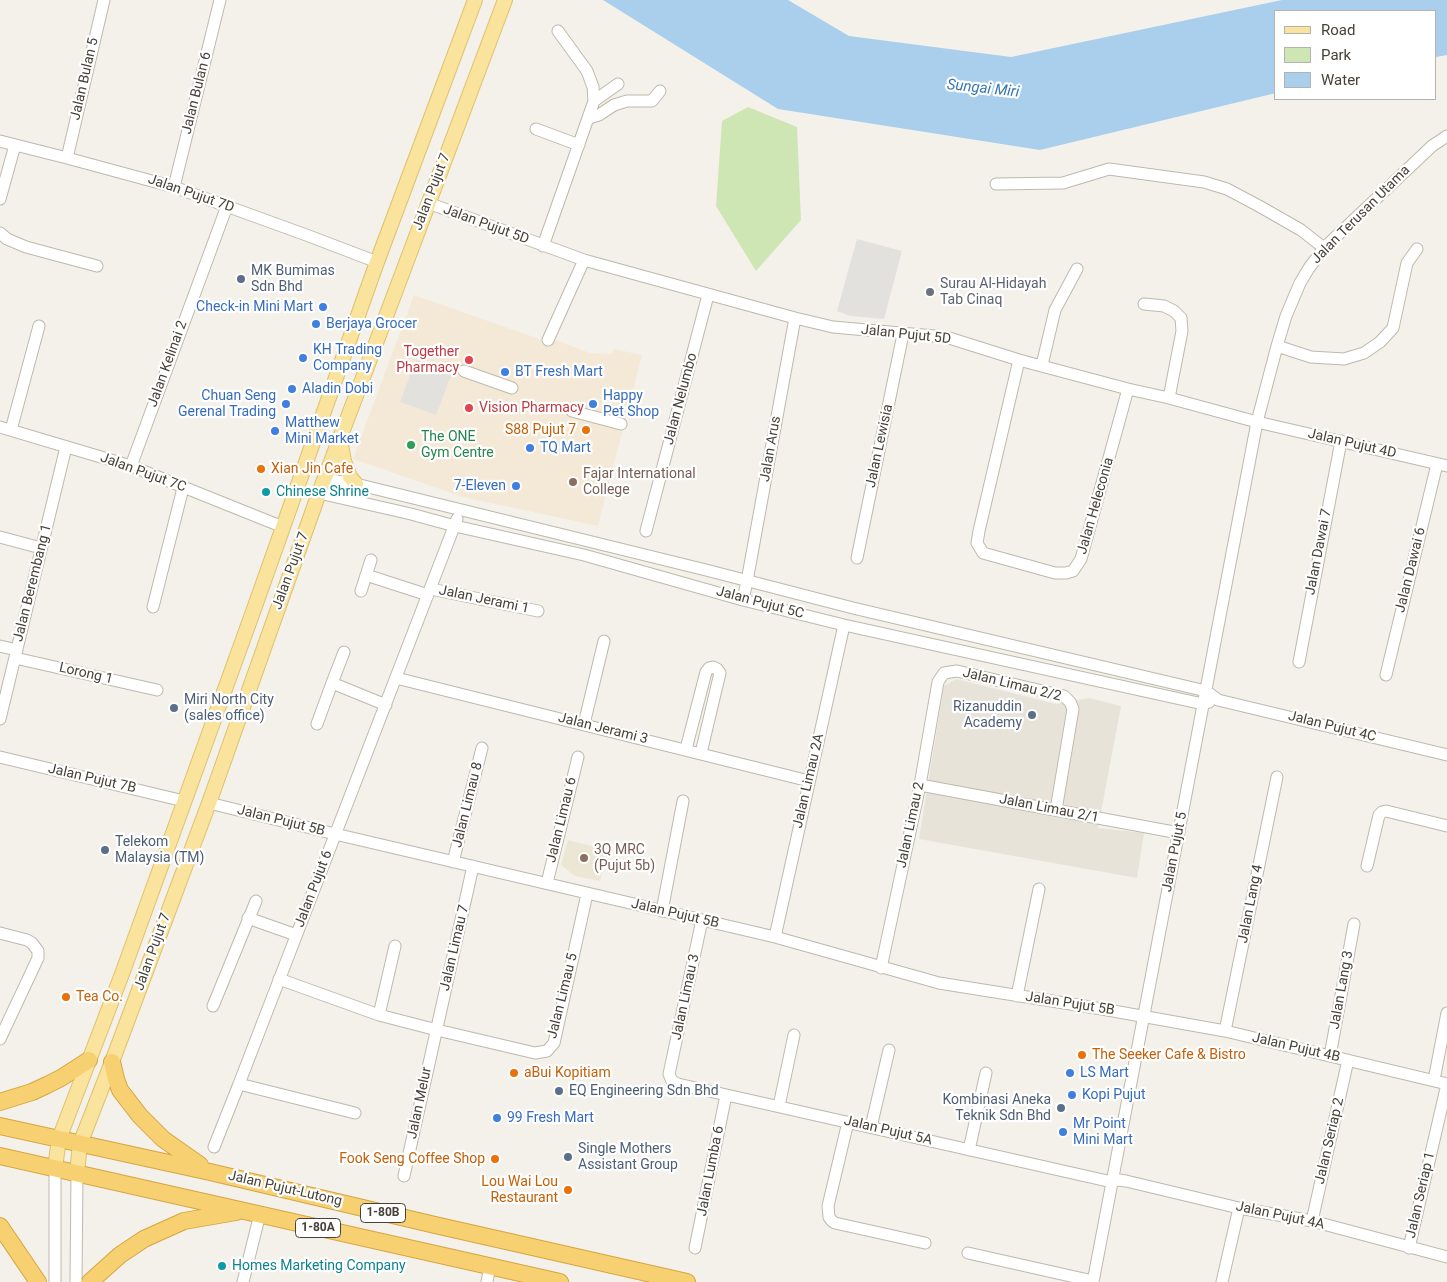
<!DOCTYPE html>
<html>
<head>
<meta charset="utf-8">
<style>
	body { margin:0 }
	#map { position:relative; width:1447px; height:1282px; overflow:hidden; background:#f4f1ea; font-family:Roboto,sans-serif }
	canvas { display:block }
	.legend { position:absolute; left:1274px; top:10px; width:162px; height:90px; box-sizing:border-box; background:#fff; border:1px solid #b5b3af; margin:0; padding:6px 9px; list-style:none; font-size:15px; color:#474238 }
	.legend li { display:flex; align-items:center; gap:10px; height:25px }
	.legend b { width:25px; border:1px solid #b5b3af }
</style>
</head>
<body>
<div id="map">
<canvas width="1447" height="1282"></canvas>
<ul class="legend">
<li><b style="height:6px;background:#f9e39d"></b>Road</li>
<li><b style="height:14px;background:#cee6b4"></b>Park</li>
<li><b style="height:14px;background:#a9cfed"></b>Water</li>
</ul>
</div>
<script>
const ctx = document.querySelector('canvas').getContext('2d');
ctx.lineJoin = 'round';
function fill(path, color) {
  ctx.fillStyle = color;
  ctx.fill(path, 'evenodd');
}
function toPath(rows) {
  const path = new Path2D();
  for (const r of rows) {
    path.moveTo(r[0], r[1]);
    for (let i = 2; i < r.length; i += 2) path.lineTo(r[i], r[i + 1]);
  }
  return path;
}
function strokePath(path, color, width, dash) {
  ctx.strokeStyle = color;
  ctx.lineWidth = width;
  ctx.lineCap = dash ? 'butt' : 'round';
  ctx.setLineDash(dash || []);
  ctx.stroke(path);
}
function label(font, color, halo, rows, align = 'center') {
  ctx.font = font + ' Roboto,sans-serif';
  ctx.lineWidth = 4.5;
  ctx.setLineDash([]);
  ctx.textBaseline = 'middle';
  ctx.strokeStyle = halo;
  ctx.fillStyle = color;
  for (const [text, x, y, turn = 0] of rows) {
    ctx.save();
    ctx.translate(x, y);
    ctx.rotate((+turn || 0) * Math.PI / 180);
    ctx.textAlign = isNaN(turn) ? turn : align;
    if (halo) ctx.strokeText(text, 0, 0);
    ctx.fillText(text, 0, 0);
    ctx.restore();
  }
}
const residential = toPath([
	[956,679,1056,704,1089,698,1121,706,1098,828,1144,833,1137,878,919,839,944,686]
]);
const commercial = toPath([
	[414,295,548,342,553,339,590,353,612,354,614,349,642,355,598,526,463,497,353,459]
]);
const education = toPath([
	[568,840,607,850,600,881,575,876,561,865]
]);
const green = toPath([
	[748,107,797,127,801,220,756,271,716,206,722,121]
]);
const parking = toPath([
	[857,239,902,251,884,319,850,316,837,311],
	[416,360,452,373,436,415,400,402]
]);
const water = toPath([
	[603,0,788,0,849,36,1011,57,1282,0,1447,0,1447,55,1436,57,1436,11,1276,11,1276,93,1040,150,778,109]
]);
const minor = toPath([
	[594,101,618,84],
	[589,118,599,115,614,105,627,101,652,101,660,91],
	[536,129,579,145],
	[0,141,67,158,174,187,309,236,377,262],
	[67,158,104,0],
	[996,184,1063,183,1109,169,1204,182,1227,189,1259,206,1301,230,1324,248],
	[174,187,220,0],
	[0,199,15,145],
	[428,203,584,260,795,318,833,327,946,337,1019,360,1128,389,1169,398,1257,422,1447,466],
	[0,233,7,239,26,247,97,266],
	[543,246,594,101,593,87,587,71,558,31],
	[1144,304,1164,306,1174,311,1181,318,1182,331,1169,398],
	[548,340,584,260],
	[1277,346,1311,357,1344,359,1364,353,1380,342,1393,328,1407,263,1417,249],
	[1019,360,979,531,977,543,983,553,1055,573,1066,573,1073,571,1081,559,1128,389],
	[1042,365,1055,310,1077,269],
	[464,371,512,388],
	[572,411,621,424],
	[0,427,131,466,283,527],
	[11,430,39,326],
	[131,466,227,206],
	[323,481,329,480,356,484,706,570,853,608,1206,691,1218,700,1447,755],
	[319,493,411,514,455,526,584,555,743,600,844,625,1203,704,1209,702],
	[646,531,708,295],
	[0,537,41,548],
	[857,558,903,334],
	[366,575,428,595],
	[431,589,538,611],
	[361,591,371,560],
	[743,600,747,581,795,318],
	[153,607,183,488],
	[0,646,17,650],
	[344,652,332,683,386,705],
	[15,658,157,690],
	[1299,662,1341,441],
	[1386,675,1437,464],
	[396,678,809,781],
	[0,719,66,447],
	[317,724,332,683],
	[584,724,604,641],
	[686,749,706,672,709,668,713,667,717,669,720,673,701,753],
	[0,757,184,801],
	[920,785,1179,833],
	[209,803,335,834,775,937,939,983,1102,1009,1225,1031,1447,1084],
	[453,862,482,748],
	[1367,866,1379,815,1382,812,1386,811,1447,826],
	[547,883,578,757],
	[662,911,683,801],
	[248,918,296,935],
	[702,920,669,1074,672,1081,678,1084,1112,1182,1119,1180,1126,1181,1239,1208,1312,1221,1447,1257],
	[0,933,27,940,32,943,38,951,38,958,0,1039],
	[775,937,844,625],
	[881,968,920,785,938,682,944,673,957,671,1064,696,1070,702,1073,709,1056,810],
	[279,979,379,1015,437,1030,535,1053,547,1051,554,1043,587,894],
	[1017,996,1039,889],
	[213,1006,256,901],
	[379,1015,395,946],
	[1225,1031,1277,777],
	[1330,1056,1354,924],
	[1434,1080,1447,1013],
	[779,1106,794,1035],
	[355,1113,239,1084,457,519],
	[848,1122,828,1206,829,1217,832,1221,835,1223,925,1243],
	[871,1127,889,1050],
	[214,1147,239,1084],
	[969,1150,986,1073],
	[55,1168,55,1282],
	[404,1176,473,866],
	[1312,1221,1348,1060],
	[695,1248,726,1095],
	[1409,1248,1447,1084],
	[968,1253,1093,1281],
	[76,1282,77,1173],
	[243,1282,260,1214],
	[487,1282,490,1266],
	[1093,1282,1257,422,1277,346,1286,316,1300,283,1309,268,1324,248,1432,146,1447,136],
	[1222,1282,1239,1208]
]);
const major = toPath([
	[340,440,344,461,350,477,356,484],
	[55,1168,59,1139,122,974,254,609,377,262,475,0],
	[77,1173,80,1144,112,1062,209,803,319,493,367,367,505,0]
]);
const highway = toPath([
	[112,1062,116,1079,120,1090,140,1116,163,1139,200,1165],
	[0,1102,32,1092,47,1085,61,1078,89,1060],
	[0,1126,210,1172,435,1225,687,1282],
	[0,1156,560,1282],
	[0,1226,38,1282],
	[90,1282,120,1255,144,1239,155,1234,184,1221,236,1212]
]);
const markers = [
	[241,279,5,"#5c6f8a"],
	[930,292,5,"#6b7280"],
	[323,307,5,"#3f7fe0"],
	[316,324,5,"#3f7fe0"],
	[303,358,5,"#3f7fe0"],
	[469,360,5,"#e0444e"],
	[505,372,5,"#3f7fe0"],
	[292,389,5,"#3f7fe0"],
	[286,404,5,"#3f7fe0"],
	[593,404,5,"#3f7fe0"],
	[469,408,5,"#e0444e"],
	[586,430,5,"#e8710a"],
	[275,431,5,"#3f7fe0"],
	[411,445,5,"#2e9e5b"],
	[530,448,5,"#3f7fe0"],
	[261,469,5,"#e8710a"],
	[573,482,5,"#8d6e63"],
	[516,486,5,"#3f7fe0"],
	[266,492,5,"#0f9aa8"],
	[174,708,5,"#5c6f8a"],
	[1032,715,5,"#5c6f8a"],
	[105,850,5,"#5c6f8a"],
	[584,858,5,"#8d6e63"],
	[66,997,5,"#e8710a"],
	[1082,1055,5,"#e8710a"],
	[514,1073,5,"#e8710a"],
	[1070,1073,5,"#3f7fe0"],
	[559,1091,5,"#5c6f8a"],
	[1072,1095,5,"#3f7fe0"],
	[1061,1108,5,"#5c6f8a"],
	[497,1118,5,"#3f7fe0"],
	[1063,1132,5,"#3f7fe0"],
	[568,1157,5,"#5c6f8a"],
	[495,1159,5,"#e8710a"],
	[568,1190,5,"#e8710a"],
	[222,1266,5,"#0f9aa8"]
];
const shields = [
	[383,1213,45],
	[318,1228,45]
];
const shieldNames = [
	["1-80B",383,1213],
	["1-80A",318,1228]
];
const streetNames = [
	["Jalan Bulan 5",85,79,-77],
	["Jalan Bulan 6",197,93,-76],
	["Jalan Pujut 7",432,192,-69],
	["Jalan Pujut 7D",191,194,19],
	["Jalan Terusan Utama",1361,215,-45],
	["Jalan Pujut 5D",486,225,20],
	["Jalan Pujut 5D",906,335,6],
	["Jalan Kelinai 2",168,364,-70],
	["Jalan Nelumbo",681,399,-75],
	["Jalan Pujut 4D",1352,444,13],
	["Jalan Lewisia",880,446,-78],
	["Jalan Arus",771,449,-80],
	["Jalan Pujut 7C",143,473,20],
	["Jalan Heleconia",1096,506,-74],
	["Jalan Dawai 7",1319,552,-79],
	["Jalan Dawai 6",1411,570,-76],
	["Jalan Pujut 7",291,571,-70],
	["Jalan Berembang 1",33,583,-76],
	["Jalan Jerami 1",484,600,12],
	["Jalan Pujut 5C",760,603,15],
	["Lorong 1",86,674,13],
	["Jalan Limau 2/2",1012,685,14],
	["Jalan Pujut 4C",1332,727,14],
	["Jalan Jerami 3",603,729,14],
	["Jalan Pujut 7B",92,779,13],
	["Jalan Limau 2A",809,781,-77],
	["Jalan Limau 8",468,805,-76],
	["Jalan Limau 2/1",1049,809,11],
	["Jalan Limau 6",562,820,-76],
	["Jalan Pujut 5B",281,821,14],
	["Jalan Limau 2",911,825,-78],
	["Jalan Pujut 5",1175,852,-79],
	["Jalan Pujut 6",314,889,-69],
	["Jalan Lang 4",1251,904,-79],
	["Jalan Pujut 5B",675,914,13],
	["Jalan Limau 7",455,948,-77],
	["Jalan Pujut 7",153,952,-70],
	["Jalan Lang 3",1342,990,-80],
	["Jalan Limau 5",563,996,-76],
	["Jalan Limau 3",686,997,-78],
	["Jalan Pujut 5B",1070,1004,9],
	["Jalan Pujut 4B",1296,1048,13],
	["Jalan Melur",420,1103,-78],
	["Jalan Pujut 5A",888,1131,13],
	["Jalan Seriap 2",1330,1141,-77],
	["Jalan Lumba 6",711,1171,-79],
	["Jalan Pujut-Lutong",285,1189,13],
	["Jalan Seriap 1",1421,1195,-77],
	["Jalan Pujut 4A",1280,1216,12]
];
const serviceNames = [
	["MK Bumimas",251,271],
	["Sdn Bhd",251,287],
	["Miri North City",184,700],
	["(sales office)",184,716],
	["Rizanuddin",1022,707,"right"],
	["Academy",1022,723,"right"],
	["Telekom",115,842],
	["Malaysia (TM)",115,858],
	["EQ Engineering Sdn Bhd",569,1091],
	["Kombinasi Aneka",1051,1100,"right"],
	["Teknik Sdn Bhd",1051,1116,"right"],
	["Single Mothers",578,1149],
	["Assistant Group",578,1165]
];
const worshipNames = [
	["Surau Al-Hidayah",940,284],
	["Tab Cinaq",940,300]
];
const shopNames = [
	["Check-in Mini Mart",313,307,"right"],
	["Berjaya Grocer",326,324],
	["KH Trading",313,350],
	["Company",313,366],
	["BT Fresh Mart",515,372],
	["Aladin Dobi",302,389],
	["Chuan Seng",276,396,"right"],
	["Gerenal Trading",276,412,"right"],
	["Happy",603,396],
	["Pet Shop",603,412],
	["Matthew",285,423],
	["Mini Market",285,439],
	["TQ Mart",540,448],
	["7-Eleven",506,486,"right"],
	["LS Mart",1080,1073],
	["Kopi Pujut",1082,1095],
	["99 Fresh Mart",507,1118],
	["Mr Point",1073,1124],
	["Mini Mart",1073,1140]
];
const healthNames = [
	["Together",459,352],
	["Pharmacy",459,368],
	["Vision Pharmacy",479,408,"left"]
];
const foodNames = [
	["S88 Pujut 7",576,430,"right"],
	["Xian Jin Cafe",271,469],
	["Tea Co.",76,997],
	["The Seeker Cafe & Bistro",1092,1055],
	["aBui Kopitiam",524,1073],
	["Fook Seng Coffee Shop",485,1159,"right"],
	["Lou Wai Lou",558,1182,"right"],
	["Restaurant",558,1198,"right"]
];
const leisureNames = [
	["The ONE",421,437],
	["Gym Centre",421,453]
];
const educationNames = [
	["Fajar International",583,474],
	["College",583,490],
	["3Q MRC",594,850],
	["(Pujut 5b)",594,866]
];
const cultureNames = [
	["Chinese Shrine",276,492],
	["Homes Marketing Company",232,1266]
];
const waterNames = [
	["Sungai Miri",983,89,6]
];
fill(residential, '#e8e3d8');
fill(commercial, '#f4e9d6');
fill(education, '#ece6d4');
fill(green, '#cee6b4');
fill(parking, '#e3e1de');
fill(water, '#a9cfed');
strokePath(minor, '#bfb9ac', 13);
strokePath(major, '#dec16d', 16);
strokePath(highway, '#d6a541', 18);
strokePath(minor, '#fff', 11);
strokePath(major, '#f9e39d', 14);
strokePath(highway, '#f7d072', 16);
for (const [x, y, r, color] of markers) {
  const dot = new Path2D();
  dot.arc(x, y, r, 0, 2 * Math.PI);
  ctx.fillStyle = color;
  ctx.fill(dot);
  strokePath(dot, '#fff', 2);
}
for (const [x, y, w] of shields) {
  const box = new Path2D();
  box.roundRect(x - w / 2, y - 9.5, w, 19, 4);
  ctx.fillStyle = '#fff';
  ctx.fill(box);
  strokePath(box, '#474238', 1);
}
label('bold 12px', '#474238', null, shieldNames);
label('14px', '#474238', '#fff', streetNames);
label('14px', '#4e5e75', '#fff', serviceNames, 'left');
label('14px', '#5b616d', '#fff', worshipNames, 'left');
label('14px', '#366cbe', '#fff', shopNames, 'left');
label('14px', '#be3a42', '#fff', healthNames, 'right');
label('14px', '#c56008', '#fff', foodNames, 'left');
label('14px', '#27864d', '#fff', leisureNames, 'left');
label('14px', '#785e54', '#fff', educationNames, 'left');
label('14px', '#0d838f', '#fff', cultureNames, 'left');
label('italic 15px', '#3677af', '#fff', waterNames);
</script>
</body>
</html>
